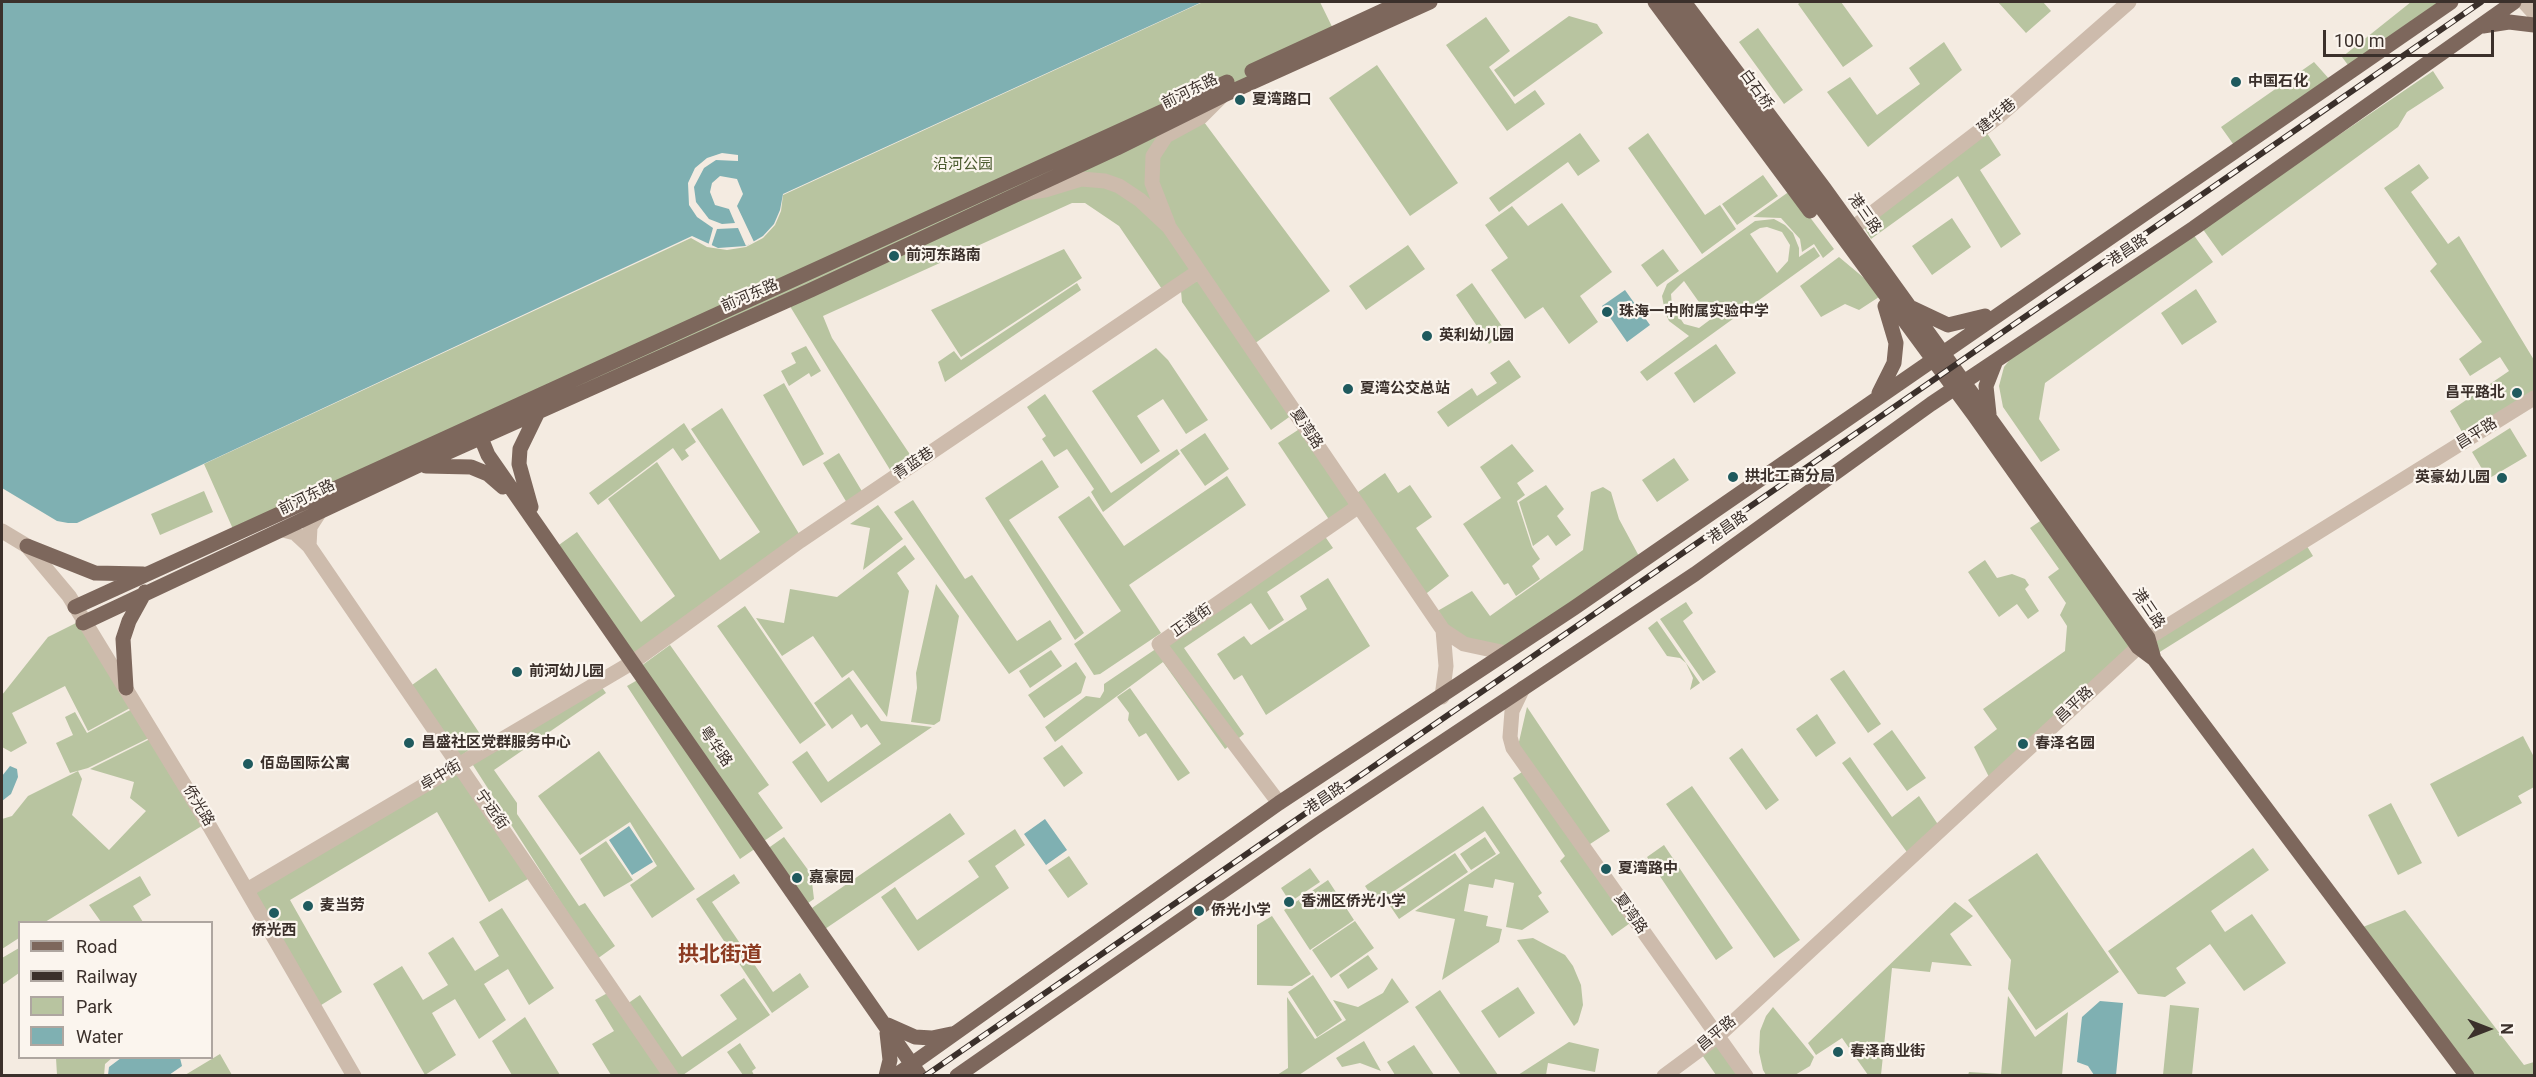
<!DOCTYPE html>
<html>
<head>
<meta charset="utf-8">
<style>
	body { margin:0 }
	#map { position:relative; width:2536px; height:1077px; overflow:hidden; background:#f4ebe1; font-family:Roboto,sans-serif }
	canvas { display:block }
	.frame { position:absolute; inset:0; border:3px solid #3b302b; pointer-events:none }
	.legend { position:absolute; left:18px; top:921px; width:195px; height:138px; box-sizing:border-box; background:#fbf5ee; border:2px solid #aea6a0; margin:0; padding:8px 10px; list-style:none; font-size:18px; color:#3b302b }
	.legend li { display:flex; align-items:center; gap:12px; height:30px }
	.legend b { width:30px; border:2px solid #aea6a0 }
	.north { position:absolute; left:2458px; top:999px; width:60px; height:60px; -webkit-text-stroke:4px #fbf5ee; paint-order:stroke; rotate:90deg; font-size:16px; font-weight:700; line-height:24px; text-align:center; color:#3b302b }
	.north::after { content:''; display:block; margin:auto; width:21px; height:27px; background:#3b302b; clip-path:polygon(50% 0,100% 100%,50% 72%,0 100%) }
	.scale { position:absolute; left:2323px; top:30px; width:171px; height:27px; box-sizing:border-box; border:3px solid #3b302b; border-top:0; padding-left:8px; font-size:18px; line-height:21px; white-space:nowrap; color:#3b302b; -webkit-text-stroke:4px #fbf5ee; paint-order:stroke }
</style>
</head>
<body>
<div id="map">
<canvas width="2536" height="1077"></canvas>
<div class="frame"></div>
<ul class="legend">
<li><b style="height:8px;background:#7d675c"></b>Road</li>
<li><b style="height:8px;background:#3b302b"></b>Railway</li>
<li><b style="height:16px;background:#b8c4a0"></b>Park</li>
<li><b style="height:16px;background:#7fb0b2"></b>Water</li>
</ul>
<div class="north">N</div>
<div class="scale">100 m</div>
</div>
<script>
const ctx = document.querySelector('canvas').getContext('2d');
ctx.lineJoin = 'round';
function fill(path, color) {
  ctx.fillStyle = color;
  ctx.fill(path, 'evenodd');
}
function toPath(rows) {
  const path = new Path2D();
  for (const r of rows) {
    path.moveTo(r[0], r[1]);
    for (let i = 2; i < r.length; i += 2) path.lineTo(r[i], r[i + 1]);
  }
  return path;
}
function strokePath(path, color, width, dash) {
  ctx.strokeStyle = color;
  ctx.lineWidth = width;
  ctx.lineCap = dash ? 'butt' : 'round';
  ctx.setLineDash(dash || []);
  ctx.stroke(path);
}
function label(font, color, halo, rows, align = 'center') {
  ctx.font = font + ' Roboto,"Noto Sans SC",sans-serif';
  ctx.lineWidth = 4.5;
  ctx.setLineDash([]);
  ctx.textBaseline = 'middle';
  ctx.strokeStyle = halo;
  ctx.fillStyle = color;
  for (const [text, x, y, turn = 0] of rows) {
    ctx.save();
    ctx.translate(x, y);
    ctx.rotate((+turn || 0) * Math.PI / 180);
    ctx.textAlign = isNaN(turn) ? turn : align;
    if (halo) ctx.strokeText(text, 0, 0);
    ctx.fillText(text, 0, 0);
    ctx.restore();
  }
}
const green = toPath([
	[1203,2,1320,2,1339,41,1017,192,237,538,204,464,691,238,707,247,727,250,746,247,763,238,775,225,781,211,783,195],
	[1801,2,1841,2,1873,46,1843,67,1798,4],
	[1998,2,2043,2,2051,11,2026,33],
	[2411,2,2444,2,2351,69,2342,57],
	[1569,16,1597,24,1603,33,1514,97,1494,70],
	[1486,17,1510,51,1489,67,1515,104,1535,90,1545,104,1507,131,1446,45],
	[1758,28,1803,90,1784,104,1739,42],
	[1944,42,1962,70,1868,147,1827,92,1850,77,1877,115,1920,84,1909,68],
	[2314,62,2331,81,2236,148,2221,127],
	[1377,65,1458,183,1410,216,1329,98],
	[2433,71,2444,88,2407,112,2398,127,2222,256,2202,228],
	[1201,118,1330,291,1251,346,1170,226,1153,183,1154,156,1167,137],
	[1157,130,1165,135,1152,154,1165,222,1141,198,1081,177,1077,169],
	[1985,130,2001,155,1980,170,2021,234,2001,248,1958,176,1871,239,1862,224],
	[1580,133,1600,161,1578,176,1568,162,1499,212,1489,198],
	[1648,133,1705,215,1720,205,1736,229,1702,254,1628,148],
	[2419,164,2429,178,2411,192,2448,244,2459,236,2534,360,2534,395,2465,437,2450,411,2509,371,2500,357,2470,376,2459,359,2482,342,2430,271,2437,264,2384,188],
	[1763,175,1778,196,1737,225,1722,204],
	[1082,181,1118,190,1167,230,1195,270,1164,292,1119,226,1085,203,1072,203,823,316,832,338,913,459,892,473,788,303,1019,198],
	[1790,191,1834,249,1823,258,1814,244,1802,252,1800,239,1781,218,1753,217],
	[1562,203,1612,272,1580,296,1598,322,1569,344,1543,307,1525,319,1491,270,1508,258,1485,225,1512,206,1528,226],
	[1952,218,1971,247,1932,275,1912,246],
	[1774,219,1785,225,1793,233,1799,248,1799,257,1814,247,1820,256,1647,381,1640,372,1689,336,1669,321,1665,312,1662,296,1667,284,1755,221],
	[1767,227,1782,232,1790,245,1788,261,1777,273,1750,234,1760,228],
	[1684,281,1711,319,1699,328,1684,324,1672,306,1671,294],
	[2193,234,2213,262,2045,383,2039,419,2060,450,2041,462,2003,407,1999,386,2004,367,2011,358],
	[1408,245,1425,269,1366,310,1349,286],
	[1064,249,1082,278,961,357,931,310],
	[1663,249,1679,271,1657,287,1641,265],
	[1839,257,1876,288,1879,297,1859,310,1845,304,1821,317,1800,286],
	[1200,279,1292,415,1271,430,1182,302,1181,291],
	[1077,283,1081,290,945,382,938,362,954,351,961,360],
	[1472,283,1506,332,1489,344,1456,295],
	[2196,289,2217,322,2182,345,2161,313],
	[1716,344,1736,373,1694,403,1674,373],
	[806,346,821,371,811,377,809,373,789,386,781,371,796,363,791,353],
	[1156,348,1168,360,1208,420,1186,434,1163,399,1137,416,1160,451,1141,464,1092,391],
	[1509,360,1521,377,1448,427,1437,412,1472,388,1477,396,1497,383,1490,373],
	[784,383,824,454,803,466,763,395],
	[1045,394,1111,493,1177,449,1180,454,1103,512,1091,492,1094,489,1067,449,1054,457,1042,439,1046,436,1027,407],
	[722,408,801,537,634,658,556,547,577,532,641,622,675,596,608,499,657,462,720,560,760,532,691,429],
	[684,423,696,442,685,450,689,456,682,461,673,448,598,505,589,493],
	[1301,428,1353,505,1330,521,1278,443],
	[2510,428,2527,456,2488,479,2472,452],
	[1205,433,1229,469,1205,486,1180,450],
	[1512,444,1534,471,1517,483,1525,495,1517,501,1532,547,1540,559,1532,566,1540,579,1516,596,1508,583,1504,585,1463,524,1501,498,1480,467],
	[839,453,863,493,847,503,823,463],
	[1674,458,1689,480,1657,502,1642,480],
	[1042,460,1059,487,1009,520,1084,633,1075,640,985,498],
	[1385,473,1398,493,1410,485,1432,517,1416,528,1449,576,1423,596,1354,495],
	[1227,476,1246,505,1129,585,1161,633,1100,674,1094,675,1074,644,1121,611,1058,517,1089,496,1124,546],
	[1546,485,1564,509,1557,516,1571,535,1556,546,1548,535,1533,546,1519,502],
	[1603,487,1611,492,1619,519,1640,558,1505,651,1460,640,1434,613,1472,591,1490,616,1583,550,1591,492],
	[204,491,213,512,160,535,151,514],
	[913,500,965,579,972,575,1017,641,1050,620,1062,639,1009,674,894,512],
	[878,505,903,539,863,570,870,528,850,524],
	[2043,519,2134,646,1990,779,1974,747,1997,729,1983,709,2065,651,2067,626,2060,615,2066,603,2048,577,2059,569,2030,528],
	[1324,535,1333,548,1267,592,1284,620,1269,630,1251,603,1184,648,1244,734,1225,749,1163,662,1055,742,1045,727,1086,696,1100,698,1104,691,1104,684],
	[2305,543,2313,556,2155,655,2151,639],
	[905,545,915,559,897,573,909,591,887,717,853,670,842,678,813,636,782,656,756,618,784,623,790,589,837,597],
	[1985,560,1997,578,2012,574,2025,579,2029,585,2025,589,2039,611,2028,619,2017,604,1999,617,1968,572],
	[1328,578,1370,646,1266,715,1242,675,1234,680,1217,654,1244,636,1251,645,1307,609,1300,596],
	[936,584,959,616,940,721,934,725,911,722,917,688,916,673],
	[1686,602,1693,613,1683,621,1716,672,1703,681,1660,619],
	[745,606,826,725,800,744,717,626],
	[80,621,132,707,88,731,65,686,12,713,27,743,11,752,2,747,2,695,48,637],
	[1657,621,1700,683,1690,690,1693,678,1686,663,1680,658,1667,656,1648,628],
	[670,645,769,785,758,793,783,828,764,841,641,666],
	[1051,650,1062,666,1030,688,1019,671],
	[1076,662,1086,677,1081,693,1044,718,1028,695],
	[436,668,484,740,459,757,412,685],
	[1844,670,1881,724,1868,733,1830,679],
	[849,677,881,721,932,727,821,803,792,762,807,751,828,782,881,744,867,724,861,728,852,714,832,729,814,703],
	[641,678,759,846,740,859,627,686],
	[601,686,606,693,494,770,517,803,517,814,579,906,585,903,615,946,597,959,471,762],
	[1130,688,1190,773,1178,781,1146,733,1139,737,1128,720,1129,713,1117,697],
	[1527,707,1610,831,1587,846,1518,746],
	[134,708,151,737,88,768,70,773,56,743,73,735,65,717,75,712,87,733],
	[1817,714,1836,743,1816,757,1796,729],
	[1892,730,1926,778,1907,791,1873,744],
	[2523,736,2534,757,2534,787,2518,796,2522,803,2458,837,2430,784],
	[152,738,205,824,45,922,20,922,19,938,2,949,2,819,12,816,28,796,78,771,82,779,72,815,109,850,146,811,130,798,134,782,90,769],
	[1062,745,1083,773,1064,787,1043,758],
	[1742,748,1779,800,1766,810,1729,758],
	[599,751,695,889,652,918,630,885,657,866,630,822,580,855,538,796],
	[1850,757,1892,817,1919,796,1939,826,1909,855,1842,763],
	[461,769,533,876,489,902,437,812,290,900,342,992,318,1007,252,892],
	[1525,770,1633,921,1612,936,1560,861,1565,856,1513,778],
	[1692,786,1800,940,1774,958,1666,804],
	[2391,803,2422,863,2398,875,2368,815],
	[1483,806,1542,893,1538,896,1549,912,1522,930,1506,927,1514,883,1495,879,1493,888,1469,884,1464,911,1488,916,1486,926,1502,929,1499,942,1442,980,1455,919,1415,911,1500,853,1485,831,1376,903,1365,886],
	[950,813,965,834,825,929,812,908],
	[1015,829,1025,845,995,866,1009,888,918,951,881,897,895,887,917,920,979,877,968,861],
	[784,837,811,874,814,899,805,905,767,849],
	[1485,837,1496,854,1471,870,1460,854],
	[606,841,633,880,604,897,580,859],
	[1664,845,1733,948,1716,960,1647,857],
	[2253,848,2269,870,2211,911,2225,932,2252,914,2286,963,2244,991,2210,944,2176,968,2186,983,2165,997,2138,994,2108,951],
	[1455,853,1468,872,1399,919,1386,900],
	[2037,853,2119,972,2036,1030,2008,989,2011,960,1968,900],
	[1069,856,1088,884,1068,898,1048,870],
	[1310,868,1320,882,1290,902,1281,888],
	[734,874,740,883,712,902,773,992,800,973,809,987,772,1013,696,899],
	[140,876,151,895,133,906,143,922,101,922,89,905],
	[1328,880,1354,920,1310,950,1284,910],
	[1955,902,1973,916,1950,934,1972,966,1932,962,1930,972,1892,968,1881,1075,1868,1075,1842,1038,1816,1055,1808,1043],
	[502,908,554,988,529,1005,508,969,484,984,506,1020,479,1039,455,999,432,1013,456,1055,425,1075,373,984,402,966,423,1000,448,985,428,953,453,937,475,971,499,956,479,922],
	[2405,910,2524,1065,2534,1062,2534,1075,2474,1075,2363,927],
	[1272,916,1311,974,1292,986,1257,985,1257,925],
	[1355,921,1374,948,1331,978,1312,950],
	[1533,938,1565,955,1573,966,1581,985,1583,1005,1578,1022,1574,1026,1517,940],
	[19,948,19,973,2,985,2,958],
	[1368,955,1378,969,1348,989,1339,975],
	[1313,975,1342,1020,1317,1037,1288,992],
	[744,978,770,1015,683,1075,674,1075,627,1004,640,995,682,1057,737,1019,720,995],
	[1392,978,1409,1002,1299,1075,1277,1075,1288,1068,1287,997,1315,1039,1346,1020,1333,1000,1358,1007,1383,993],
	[1518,987,1535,1013,1499,1038,1481,1011],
	[1440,990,1498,1075,1461,1075,1415,1007],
	[611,991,668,1075,611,1075,592,1044,614,1031,595,1000],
	[2008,996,2035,1037,2068,1012,2062,1075,1968,1075,1969,1072,2001,1074],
	[2170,1005,2199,1008,2192,1075,2163,1075],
	[1773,1007,1814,1057,1810,1066,1795,1075,1766,1075,1763,1070,1759,1052,1760,1031,1766,1016],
	[525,1017,560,1075,512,1075,492,1041],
	[1718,1040,1742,1075,1716,1075,1700,1052],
	[1364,1041,1381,1071,1360,1063,1342,1067,1336,1058],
	[1569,1042,1599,1049,1595,1072,1548,1063,1546,1075,1518,1075],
	[740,1043,756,1068,752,1071,754,1075,743,1075,727,1052],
	[1414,1045,1434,1075,1395,1075,1387,1062],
	[220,1054,232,1075,185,1075],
	[56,1058,112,1058,105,1064,104,1076,57,1075]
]);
const water = toPath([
	[2,2,1202,2,783,194,780,210,774,224,763,236,746,246,718,248,692,236,77,523,68,523,57,521,2,488],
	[1625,290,1650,325,1627,342,1602,306],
	[10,766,17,769,18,777,11,794,2,801,2,776],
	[1045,819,1067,850,1046,865,1024,834],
	[629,826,653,862,632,875,609,840],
	[2100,1001,2123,1003,2116,1075,2094,1075,2088,1066,2077,1062,2082,1017],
	[121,1058,180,1058,182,1066,169,1075,108,1075,109,1067]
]);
const pier = toPath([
	[722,153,738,155,738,161,716,160,704,168,694,187,696,202,709,219,722,224,735,223,729,209,715,205,710,192,712,183,720,176,737,179,743,194,737,206,754,242,746,246,738,228,717,229,711,247,708,246,713,228,697,217,689,205,688,183,695,168,707,158]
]);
const minor = toPath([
	[2524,2,2534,13],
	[1024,193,1045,190,1081,179,1105,181,1119,186,1140,200,1169,227,1443,630,1464,644,1506,653],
	[1168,224,1152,183,1153,156,1166,136,1201,117,1220,98],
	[1858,224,1999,116,2129,2],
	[283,530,295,533,309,546,310,527,319,513],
	[2,531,27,546,69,596,210,827,354,1076],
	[309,546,671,1076],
	[1523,688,1512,711,1510,737,1513,748,1746,1076],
	[1442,697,1446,666,1443,630],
	[1279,803,1159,644,1359,506],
	[247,890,633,662,800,541,1199,271],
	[1664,1076,1718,1036,2148,638,2534,398]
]);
const major = toPath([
	[1655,2,1810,211],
	[1670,2,1974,415,2138,647,2154,659],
	[1684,2,1824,188,2148,638,2154,659,2467,1076],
	[2483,26,2509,22,2534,25],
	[1252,71,1402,2],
	[1912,308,1948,325,1985,316],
	[1879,393,1894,363,1896,343,1885,306],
	[1989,414,1986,386,1995,363],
	[481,438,488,455,920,1076],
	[426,466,471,467,488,474,503,487],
	[531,507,519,464,520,449,537,414],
	[27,546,95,573,143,574],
	[75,607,1227,82],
	[83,623,415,467,811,290,1117,148,1224,95,1430,2],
	[126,688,123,639,129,621,145,592],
	[888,1025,915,1037,932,1038,951,1034],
	[886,1076,890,1060,887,1033],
	[895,1076,1279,803,1574,608,2451,2],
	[957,1076,1315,827,1695,574,1931,404,2194,228,2514,2]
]);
const rail = toPath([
	[925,1076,2481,2]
]);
const markers = [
	[2236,82,6,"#1f5a5e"],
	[1240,100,6,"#1f5a5e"],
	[894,256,6,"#1f5a5e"],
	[1607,312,6,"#1f5a5e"],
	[1427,336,6,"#1f5a5e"],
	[1348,389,6,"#1f5a5e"],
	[2517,393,6,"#1f5a5e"],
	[1733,477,6,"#1f5a5e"],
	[2502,478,6,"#1f5a5e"],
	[517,672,6,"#1f5a5e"],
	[409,743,6,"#1f5a5e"],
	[2023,744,6,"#1f5a5e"],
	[248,764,6,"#1f5a5e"],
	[1606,869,6,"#1f5a5e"],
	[797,878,6,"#1f5a5e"],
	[1289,902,6,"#1f5a5e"],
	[308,906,6,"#1f5a5e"],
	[1199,911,6,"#1f5a5e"],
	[274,913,6,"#1f5a5e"],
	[1838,1052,6,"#1f5a5e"]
];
const poiNames = [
	["中国石化",2248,82],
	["夏湾路口",1252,100],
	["前河东路南",906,256],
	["珠海一中附属实验中学",1619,312],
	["英利幼儿园",1439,336],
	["夏湾公交总站",1360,389],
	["昌平路北",2505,393,"right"],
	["拱北工商分局",1745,477],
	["英豪幼儿园",2490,478,"right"],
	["前河幼儿园",529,672],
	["昌盛社区党群服务中心",421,743],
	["春泽名园",2035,744],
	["佰岛国际公寓",260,764],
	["夏湾路中",1618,869],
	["嘉豪园",809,878],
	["香洲区侨光小学",1301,902],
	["麦当劳",320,906],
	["侨光小学",1211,911],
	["侨光西",274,931,"center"],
	["春泽商业街",1850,1052]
];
const streetNames = [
	["白石桥",1756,90,54],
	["前河东路",1190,92,-26],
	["建华巷",1997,117,-40],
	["港三路",1864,214,55],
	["港昌路",2128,251,-34],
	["前河东路",750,296,-23],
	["夏湾路",1306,429,56],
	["昌平路",2477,434,-32],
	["青蓝巷",914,464,-34],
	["前河东路",307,498,-26],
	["港昌路",1728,528,-35],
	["港三路",2148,609,56],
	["正道街",1192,621,-35],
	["昌平路",2075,705,-43],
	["粤华路",715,747,55],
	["卓中街",441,776,-30],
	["港昌路",1325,799,-34],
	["侨光路",198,806,59],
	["宁远街",491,810,55],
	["夏湾路",1630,914,55],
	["昌平路",1717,1034,-40]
];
const parkNames = [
	["沿河公园",963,165]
];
const districtNames = [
	["拱北街道",720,956]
];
fill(green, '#b8c4a0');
fill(water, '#7fb0b2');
fill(pier, '#f4ebe1');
strokePath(minor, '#cdbbac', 15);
strokePath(major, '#7d675c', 15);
strokePath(rail, '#3b302b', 6);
strokePath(rail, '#fbf5ee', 4, [11]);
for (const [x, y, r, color] of markers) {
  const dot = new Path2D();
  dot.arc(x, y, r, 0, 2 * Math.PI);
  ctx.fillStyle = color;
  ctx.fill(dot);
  strokePath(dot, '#fbf5ee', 2);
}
label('bold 15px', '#3b302b', '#fbf5ee', poiNames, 'left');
label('15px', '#3b302b', '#fbf5ee', streetNames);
label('15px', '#4a5a2e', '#fbf5ee', parkNames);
label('bold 21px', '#8c3b22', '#fbf5ee', districtNames);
</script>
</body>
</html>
